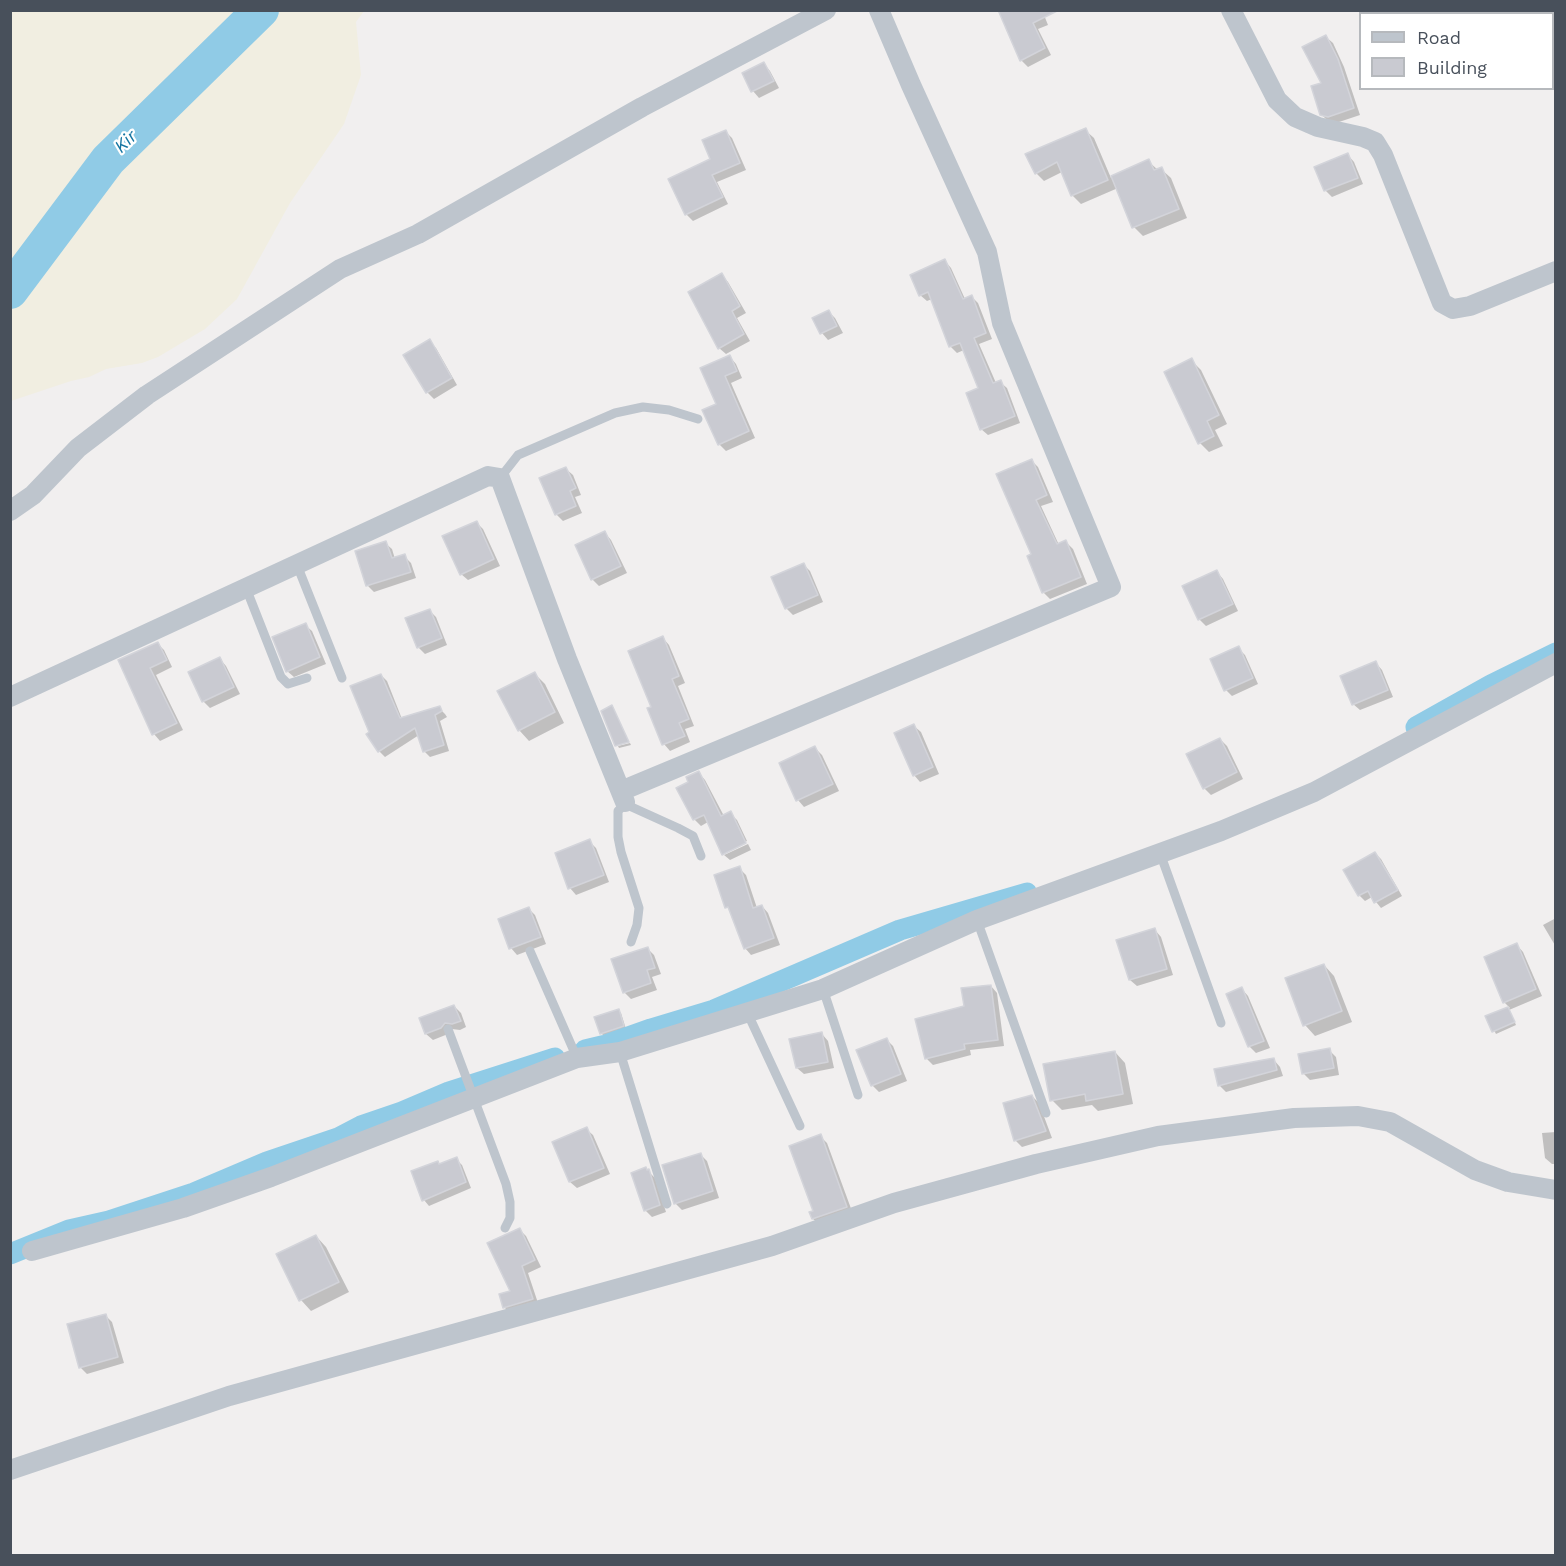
<!DOCTYPE html>
<html>
<head>
<meta charset="utf-8">
<style>
	body { margin:0 }
	#map { position:relative; width:1566px; height:1566px; overflow:hidden; background:#f1efef; font-family:"Work Sans",sans-serif }
	canvas { display:block }
	.frame { position:absolute; inset:0; border:12px solid #48505b; pointer-events:none }
	.legend { position:absolute; left:1359px; top:12px; width:195px; height:78px; box-sizing:border-box; background:#fff; border:2px solid #b6b9bd; margin:0; padding:8px 10px; list-style:none; font-size:18px; color:#48505b }
	.legend li { display:flex; align-items:center; gap:12px; height:30px }
	.legend b { width:30px; border:2px solid #b6b9bd }
</style>
</head>
<body>
<div id="map">
<canvas width="1566" height="1566"></canvas>
<div class="frame"></div>
<ul class="legend">
<li><b style="height:8px;background:#bec5cd"></b>Road</li>
<li><b style="height:16px;background:#c9cad1"></b>Building</li>
</ul>
</div>
<script>
const ctx = document.querySelector('canvas').getContext('2d');
ctx.lineJoin = 'round';
function fill(path, color) {
  ctx.fillStyle = color;
  ctx.fill(path, 'evenodd');
}
function toPath(rows) {
  const path = new Path2D();
  for (const r of rows) {
    path.moveTo(r[0], r[1]);
    for (let i = 2; i < r.length; i += 2) path.lineTo(r[i], r[i + 1]);
  }
  return path;
}
function strokePath(path, color, width, dash) {
  ctx.strokeStyle = color;
  ctx.lineWidth = width;
  ctx.lineCap = dash ? 'butt' : 'round';
  ctx.setLineDash(dash || []);
  ctx.stroke(path);
}
function label(font, color, halo, rows, align = 'center') {
  ctx.font = font + ' "Work Sans",sans-serif';
  ctx.lineWidth = 4.5;
  ctx.setLineDash([]);
  ctx.textBaseline = 'middle';
  ctx.strokeStyle = halo;
  ctx.fillStyle = color;
  for (const [text, x, y, turn = 0] of rows) {
    ctx.save();
    ctx.translate(x, y);
    ctx.rotate((+turn || 0) * Math.PI / 180);
    ctx.textAlign = isNaN(turn) ? turn : align;
    if (halo) ctx.strokeText(text, 0, 0);
    ctx.fillText(text, 0, 0);
    ctx.restore();
  }
}
const sand = toPath([
	[10,11,364,11,356,22,361,75,344,124,290,203,237,299,205,329,158,357,142,363,106,369,89,377,71,381,11,401]
]);
const shadow = toPath([
	[1000,10,1042,10,1048,25,1038,29,1051,55,1028,67,1021,60],
	[1326,37,1333,43,1344,67,1360,115,1336,123,1328,121,1321,114],
	[764,64,770,71,779,88,759,98,753,91],
	[1085,130,1094,138,1111,178,1148,161,1158,170,1161,169,1171,178,1187,218,1143,236,1134,227,1118,188,1081,204,1072,195,1062,172,1044,181,1036,173],
	[726,132,732,138,746,170,717,182,728,204,693,221,686,214],
	[1348,155,1354,162,1363,184,1332,197,1325,190],
	[945,261,951,268,965,299,972,297,978,303,992,339,979,344,996,383,1000,382,1007,388,1020,423,988,435,981,429,980,389,964,350,957,353,950,346,932,299,927,301,920,295],
	[722,275,728,282,746,313,737,318,750,341,726,354,719,348],
	[829,312,835,318,843,333,828,340,822,333,814,319],
	[429,341,436,348,457,385,434,399,427,392],
	[730,357,736,364,742,378,731,383,755,438,726,451,719,444,718,404],
	[1191,360,1201,370,1227,424,1215,430,1223,446,1209,452,1200,443],
	[1031,460,1038,467,1053,502,1041,506,1059,545,1066,542,1073,549,1087,584,1050,599,1043,592,1033,555],
	[566,469,573,475,581,495,575,497,582,513,563,521,556,514],
	[476,522,483,529,500,566,468,580,461,574],
	[605,533,611,540,627,573,599,586,592,579],
	[385,543,392,549,395,559,404,556,411,563,416,578,374,592,368,586,357,552],
	[804,565,810,571,823,602,793,615,786,608],
	[1217,572,1223,579,1238,611,1206,626,1199,619],
	[430,611,436,617,447,645,425,654,418,647],
	[305,625,312,631,326,664,294,677,287,671],
	[663,638,669,645,685,683,678,686,694,726,685,729,690,742,670,751,664,744,652,708],
	[158,644,164,650,172,667,156,675,183,730,160,741,154,734,120,661],
	[1238,648,1245,655,1258,684,1232,696,1226,690],
	[220,659,226,666,240,694,210,708,203,701],
	[1376,663,1382,670,1393,697,1360,710,1353,704],
	[535,674,545,684,564,723,529,741,519,730],
	[381,675,387,681,402,719,439,708,445,714,447,717,440,721,449,751,430,757,424,751,419,735,385,757,379,751,371,732],
	[914,726,921,732,939,774,920,782,914,775],
	[1220,739,1227,746,1243,779,1211,795,1204,788],
	[630,743,631,745,619,748,618,746],
	[815,748,822,755,839,791,804,807,798,800],
	[699,773,705,780,724,816,730,813,737,820,747,841,724,852,724,854,708,822,701,826,694,819,690,782],
	[589,841,596,848,609,882,576,895,570,888],
	[748,844,751,850,730,860,724,855],
	[1375,853,1381,859,1402,896,1381,908,1372,897,1365,901,1359,895,1345,870],
	[739,868,746,875,757,908,762,906,768,913,780,945,751,955,745,948,732,912,727,907],
	[529,909,535,915,546,944,517,955,511,948],
	[1556,918,1556,947,1543,925],
	[1155,930,1161,937,1173,975,1137,986,1130,980],
	[1517,945,1523,952,1542,996,1509,1010,1516,1025,1496,1034,1487,1017,1510,1008,1504,1002],
	[647,948,654,955,661,974,652,977,657,990,631,999,624,992],
	[1324,965,1334,976,1352,1022,1315,1036,1305,1025],
	[991,986,997,993,1004,1046,970,1050,971,1055,933,1065,927,1059,916,1020,965,1007],
	[1242,989,1248,996,1270,1048,1256,1053,1249,1046],
	[454,1006,461,1013,466,1027,460,1030,452,1029,448,1034,433,1040,426,1034,421,1019],
	[618,1010,621,1013,626,1029,604,1036,601,1033],
	[822,1034,828,1041,834,1068,804,1074,797,1068],
	[886,1039,893,1046,907,1081,879,1092,872,1085],
	[1329,1050,1336,1057,1339,1075,1310,1080,1304,1074],
	[1115,1052,1125,1063,1133,1104,1098,1111,1092,1105,1062,1110,1052,1100],
	[1274,1060,1280,1067,1283,1076,1226,1092,1219,1085],
	[1032,1096,1039,1103,1052,1138,1022,1147,1015,1140],
	[586,1129,593,1135,610,1174,577,1188,570,1182,554,1143],
	[1556,1132,1556,1164,1552,1164,1545,1158,1542,1133],
	[820,1136,827,1143,853,1214,820,1225,813,1219],
	[701,1155,707,1161,719,1198,682,1210,675,1203],
	[456,1159,462,1165,471,1188,429,1206,424,1200,440,1165],
	[648,1171,655,1178,666,1212,652,1217,645,1210],
	[520,1230,526,1236,541,1267,528,1273,539,1306,511,1314,504,1307,512,1292],
	[316,1236,326,1247,349,1292,311,1311,301,1300,278,1255],
	[105,1315,112,1322,124,1363,87,1374,80,1367]
]);
const canal = toPath([
	[1416,727,1491,685,1556,653],
	[585,1050,606,1045,651,1029,714,1010,900,930,1027,893],
	[10,1254,69,1230,109,1221,194,1193,267,1162,338,1138,361,1126,402,1112,449,1092,555,1058]
]);
const river = toPath([
	[10,291,108,160,261,10]
]);
const building = toPath([
	[998,10,1059,10,1033,23,1045,48,1020,61,998,10],
	[1326,35,1338,59,1354,108,1328,117,1320,115,1311,86,1321,83,1302,47,1326,35],
	[764,62,774,81,751,92,742,73,764,62],
	[1086,128,1108,180,1071,196,1057,162,1035,174,1025,154,1086,128],
	[726,130,740,163,712,175,723,197,685,215,668,179,710,159,702,140,726,130],
	[1348,153,1358,178,1324,191,1314,167,1348,153],
	[1149,159,1154,170,1162,167,1179,209,1132,228,1111,176,1149,159],
	[945,259,963,299,972,295,986,333,974,338,993,383,1001,380,1015,416,980,430,966,393,978,388,960,343,949,347,928,292,919,296,910,275,945,259],
	[722,273,740,306,732,311,744,334,718,349,688,292,722,273],
	[829,310,837,326,820,334,812,318,829,310],
	[430,339,452,378,426,393,403,355,430,339],
	[730,355,737,371,725,376,749,431,718,445,702,410,716,404,700,368,730,355],
	[1192,358,1219,415,1207,421,1214,436,1198,444,1164,372,1192,358],
	[1032,459,1047,495,1036,500,1057,544,1066,540,1081,577,1042,593,1027,556,1031,554,996,474,1032,459],
	[566,467,576,488,570,491,576,506,555,515,539,478,566,467],
	[477,521,494,559,460,575,442,536,477,521],
	[605,531,621,566,591,580,575,545,605,531],
	[386,541,392,558,405,554,411,572,366,586,355,551,386,541],
	[804,563,818,595,785,609,771,577,804,563],
	[1217,570,1233,604,1198,620,1182,586,1217,570],
	[430,609,442,638,417,648,405,618,430,609],
	[306,623,320,657,286,672,272,637,306,623],
	[663,636,679,676,672,679,689,719,679,723,685,736,662,745,647,708,651,707,628,651,663,636],
	[158,642,167,660,150,668,177,723,152,735,118,660,158,642],
	[1239,646,1253,678,1224,691,1210,659,1239,646],
	[220,657,234,687,202,702,188,672,220,657],
	[1376,661,1388,690,1352,705,1340,676,1376,661],
	[535,672,555,712,518,731,497,691,535,672],
	[381,674,400,718,440,706,442,711,435,715,444,745,423,752,415,728,378,752,366,734,369,732,350,686,381,674],
	[612,705,629,742,615,746,601,711,612,705],
	[914,724,933,767,913,776,894,733,914,724],
	[1220,738,1237,772,1203,789,1186,754,1220,738],
	[815,746,833,784,796,801,779,763,815,746],
	[699,771,721,816,731,811,746,843,722,855,704,815,693,820,676,788,688,782,686,777,699,771],
	[590,839,604,875,568,889,555,853,590,839],
	[1375,852,1398,890,1374,903,1368,891,1358,896,1343,870,1375,852],
	[740,866,753,908,762,905,774,938,744,949,728,907,725,908,714,875,740,866],
	[529,907,541,937,509,949,498,919,529,907],
	[1155,928,1167,969,1129,980,1116,940,1155,928],
	[1517,943,1536,989,1503,1003,1484,957,1517,943],
	[648,947,655,968,647,970,651,983,623,993,611,959,648,947],
	[1324,964,1342,1011,1303,1026,1285,978,1324,964],
	[991,985,998,1040,964,1044,965,1049,925,1059,915,1019,964,1006,961,988,991,985],
	[1242,987,1264,1041,1248,1047,1226,994,1242,987],
	[454,1005,461,1021,452,1024,445,1023,441,1028,425,1034,419,1018,454,1005],
	[1508,1007,1515,1022,1492,1032,1485,1016,1508,1007],
	[619,1009,624,1026,600,1034,594,1017,619,1009],
	[822,1032,828,1062,796,1068,789,1039,822,1032],
	[887,1038,901,1074,871,1086,856,1050,887,1038],
	[1330,1048,1334,1068,1302,1074,1298,1054,1330,1048],
	[1115,1051,1123,1094,1086,1101,1085,1094,1050,1101,1043,1064,1115,1051],
	[1274,1058,1277,1070,1218,1086,1214,1069,1274,1058],
	[1032,1095,1046,1131,1014,1141,1003,1103,1032,1095],
	[587,1127,604,1168,569,1182,552,1142,587,1127],
	[821,1134,847,1207,812,1219,809,1212,813,1211,789,1146,821,1134],
	[701,1153,713,1191,674,1204,662,1165,701,1153],
	[457,1157,466,1182,422,1201,411,1171,438,1161,439,1164,457,1157],
	[646,1167,647,1170,649,1169,660,1205,644,1211,631,1173,646,1167],
	[520,1228,535,1260,522,1266,533,1299,503,1308,499,1294,510,1291,487,1243,520,1228],
	[316,1235,339,1282,299,1301,276,1254,316,1235],
	[106,1314,118,1357,79,1368,67,1324,106,1314]
]);
const service = toPath([
	[500,478,518,455,615,413,643,407,669,410,698,419],
	[297,565,342,678],
	[246,588,281,677,288,684,307,678],
	[1160,853,1221,1023],
	[977,920,1046,1113],
	[631,942,637,925,639,908,621,852,618,837,618,811,625,804,678,828,693,836,701,856],
	[530,951,577,1058],
	[823,989,858,1095],
	[747,1012,800,1126],
	[448,1029,506,1184,510,1202,510,1218,505,1228],
	[620,1052,667,1204]
]);
const minor = toPath([
	[1231,10,1277,100,1295,117,1318,127,1363,137,1375,142,1383,155,1442,303,1453,309,1470,306,1556,271],
	[10,511,33,495,78,448,147,395,340,269,418,234,642,107,826,10],
	[10,697,488,476,500,478,567,659,625,802],
	[621,791,1111,587,1002,323,987,252,911,85,879,10],
	[32,1251,183,1208,271,1177,577,1058,620,1052,823,989,977,920,1221,831,1314,792,1556,663],
	[10,1470,229,1396,772,1246,894,1203,1036,1164,1158,1136,1294,1118,1358,1116,1390,1122,1475,1170,1508,1182,1556,1190]
]);
const waterNames = [
	["Kir",126,142,-44]
];
fill(sand, '#f1eee1');
fill(shadow, '#0003');
strokePath(canal, '#90cbe6', 21);
strokePath(river, '#90cbe6', 36);
fill(building, '#c9cad1');
strokePath(building, '#d3d4da', 1.5);
strokePath(service, '#bec5cd', 9);
strokePath(minor, '#bec5cd', 20);
label('italic 18px', '#1575a1', '#fff', waterNames);
</script>
</body>
</html>
